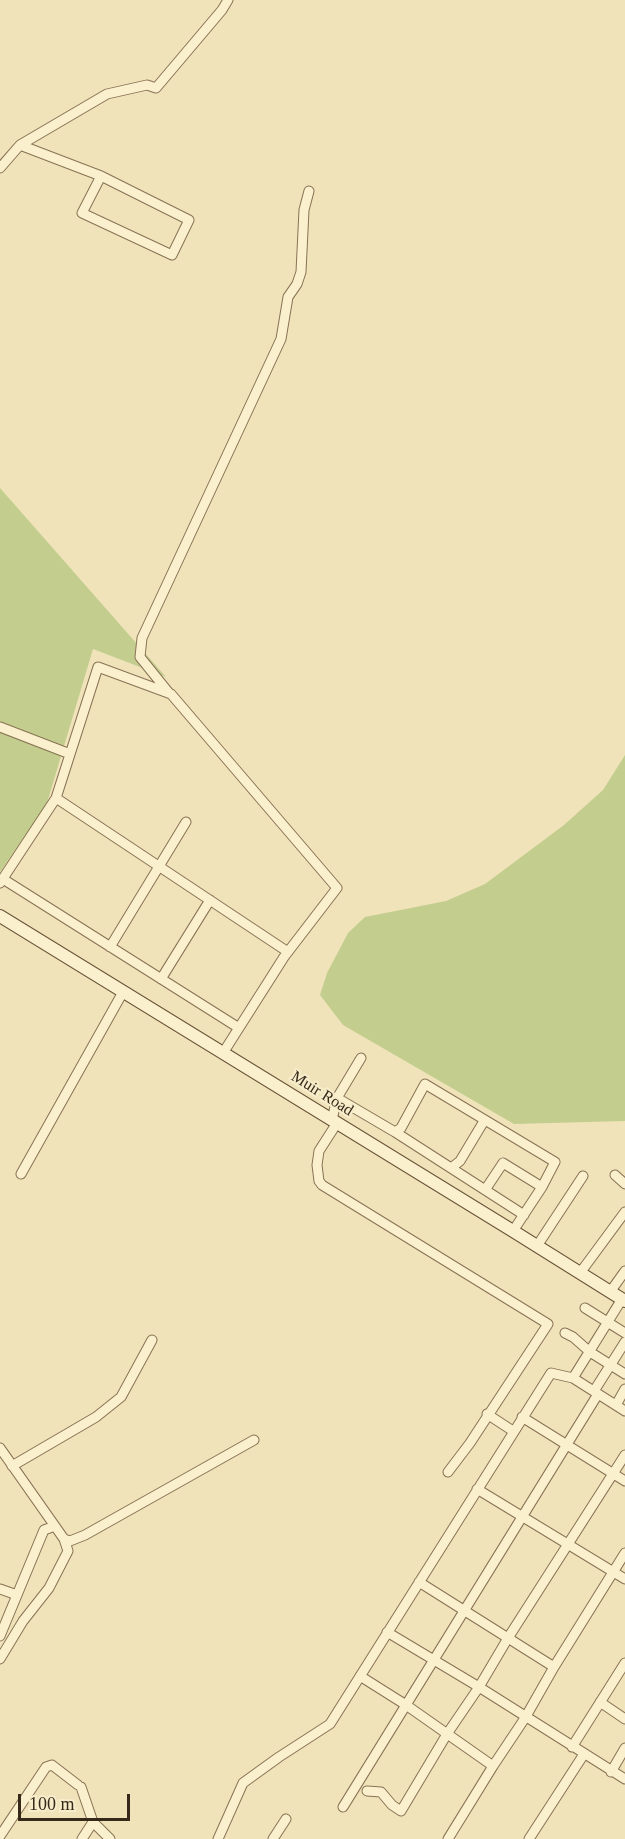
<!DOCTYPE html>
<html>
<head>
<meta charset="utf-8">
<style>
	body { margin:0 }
	#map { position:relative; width:625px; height:1839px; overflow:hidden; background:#f0e3ba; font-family:Georgia,serif }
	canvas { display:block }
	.scale { position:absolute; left:18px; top:1794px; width:112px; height:27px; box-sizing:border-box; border:3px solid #36291a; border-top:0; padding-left:8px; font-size:18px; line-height:21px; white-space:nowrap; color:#36291a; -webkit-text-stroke:4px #f7edca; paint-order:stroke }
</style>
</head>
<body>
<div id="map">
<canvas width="625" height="1839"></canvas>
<div class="scale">100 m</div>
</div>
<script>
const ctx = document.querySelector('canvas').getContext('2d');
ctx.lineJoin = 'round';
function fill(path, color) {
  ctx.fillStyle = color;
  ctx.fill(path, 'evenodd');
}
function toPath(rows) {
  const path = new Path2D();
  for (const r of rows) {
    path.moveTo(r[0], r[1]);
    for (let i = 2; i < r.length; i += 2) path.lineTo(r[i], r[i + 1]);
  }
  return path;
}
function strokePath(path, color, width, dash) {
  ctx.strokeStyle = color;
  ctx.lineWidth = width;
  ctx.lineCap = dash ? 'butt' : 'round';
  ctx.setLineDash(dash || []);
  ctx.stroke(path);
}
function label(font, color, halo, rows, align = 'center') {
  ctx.font = font + ' Georgia,serif';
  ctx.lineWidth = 4.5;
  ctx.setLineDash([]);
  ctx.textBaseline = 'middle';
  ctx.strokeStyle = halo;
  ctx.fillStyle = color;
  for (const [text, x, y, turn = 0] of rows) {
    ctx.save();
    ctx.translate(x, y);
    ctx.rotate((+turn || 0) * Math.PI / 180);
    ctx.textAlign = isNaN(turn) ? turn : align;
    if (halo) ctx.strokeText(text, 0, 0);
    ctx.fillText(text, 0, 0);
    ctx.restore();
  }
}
const green = toPath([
	[0,488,166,677,93,649,47,803,0,872],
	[625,755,625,1121,514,1124,343,1025,320,995,327,973,348,933,365,917,446,901,485,884,564,825,603,790]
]);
const minor = toPath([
	[20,145,101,176,189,220,172,255,82,213,101,176],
	[0,168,20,145,107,94,147,85,156,88,222,10,228,0],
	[169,693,140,657,142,638,281,339,288,297,297,284,301,272,304,210,309,191],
	[0,727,70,754],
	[56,798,288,952],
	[3,879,239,1028],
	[0,883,56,798,98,667,171,694,337,888,284,957,223,1053],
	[110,947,186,822],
	[161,979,210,900],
	[337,1098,395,1132,524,1215],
	[332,1120,337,1098,361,1058],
	[337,1123,319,1151,317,1165,319,1181,322,1185,548,1324,470,1443,448,1472],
	[395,1132,401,1128,425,1084,555,1162,542,1187,513,1231],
	[451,1168,460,1161,484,1121],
	[21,1174,123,992],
	[615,1175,625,1184],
	[485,1190,503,1163,542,1187],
	[537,1246,583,1176],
	[580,1273,625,1212],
	[610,1292,625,1271],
	[622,1299,573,1378,625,1411],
	[585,1308,625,1333],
	[565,1333,573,1337,590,1352,625,1374],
	[594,1391,625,1342],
	[616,1405,625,1389],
	[487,1414,513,1431],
	[522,1417,625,1481],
	[0,1448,64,1539,68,1551,49,1588,23,1621,0,1659],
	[12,1466,96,1417,121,1397,152,1340],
	[477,1489,625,1579],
	[64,1539,70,1541,85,1535,254,1440],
	[419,1582,554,1667],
	[0,1589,17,1595],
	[387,1632,479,1687,625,1779],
	[0,1636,44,1530,55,1526],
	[360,1676,406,1705,493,1766],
	[600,1702,625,1719],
	[572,1747,625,1663],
	[611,1772,625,1748],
	[81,1787,93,1822,110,1839],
	[367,1791,381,1792,392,1805,401,1811,447,1734,479,1687,508,1638,625,1455],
	[343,1807,598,1394],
	[0,1836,46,1767,52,1765,78,1785],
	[82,1839,93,1822],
	[218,1839,243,1783,279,1757,330,1724,551,1373,573,1378],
	[273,1839,286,1819],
	[448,1839,493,1766,525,1718,554,1667,625,1553],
	[529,1839,584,1754]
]);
const secondary = toPath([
	[0,916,513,1231,625,1301]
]);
const streetNames = [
	["Muir Road",322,1094,32]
];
fill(green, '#c3ce8e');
strokePath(minor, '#887254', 11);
strokePath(secondary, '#695337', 14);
strokePath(minor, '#fbf0cd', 9);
strokePath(secondary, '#fbf0cd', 12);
label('16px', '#36291a', '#f7edca', streetNames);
</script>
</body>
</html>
